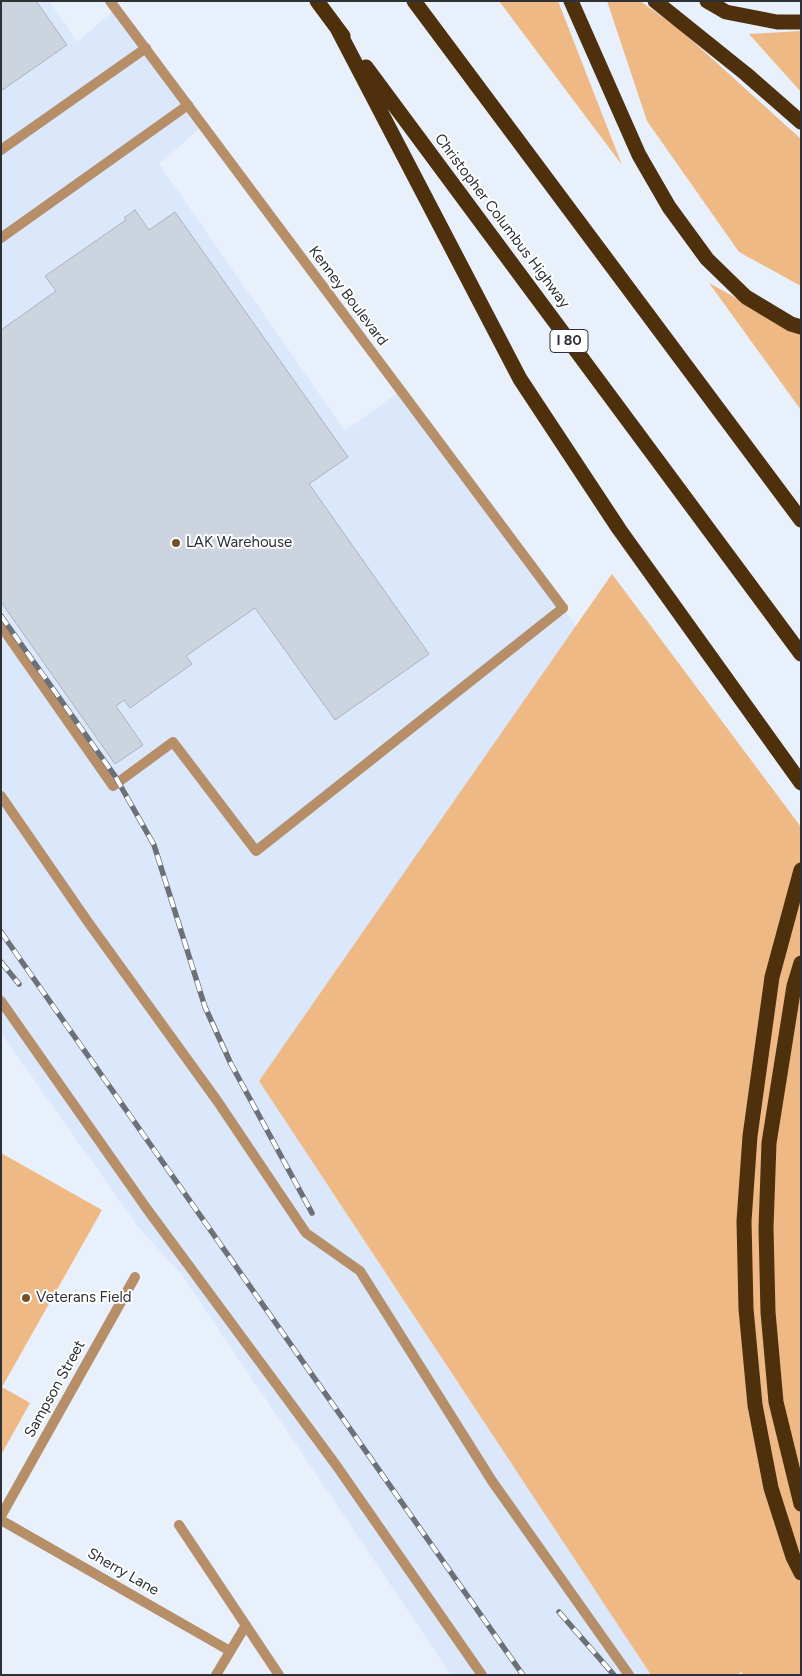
<!DOCTYPE html>
<html>
<head>
<meta charset="utf-8">
<style>
	body { margin:0 }
	#map { position:relative; width:802px; height:1676px; overflow:hidden; background:#e8f0fc; font-family:Figtree,sans-serif }
	canvas { display:block }
	.frame { position:absolute; inset:0; border:2px solid #2d3035; pointer-events:none }
</style>
</head>
<body>
<div id="map">
<canvas width="802" height="1676"></canvas>
<div class="frame"></div>
</div>
<script>
const ctx = document.querySelector('canvas').getContext('2d');
ctx.lineJoin = 'round';
function fill(path, color) {
  ctx.fillStyle = color;
  ctx.fill(path, 'evenodd');
}
function toPath(rows) {
  const path = new Path2D();
  for (const r of rows) {
    path.moveTo(r[0], r[1]);
    for (let i = 2; i < r.length; i += 2) path.lineTo(r[i], r[i + 1]);
  }
  return path;
}
function strokePath(path, color, width, dash) {
  ctx.strokeStyle = color;
  ctx.lineWidth = width;
  ctx.lineCap = dash ? 'butt' : 'round';
  ctx.setLineDash(dash || []);
  ctx.stroke(path);
}
function label(font, color, halo, rows, align = 'center') {
  ctx.font = font + ' Figtree,sans-serif';
  ctx.lineWidth = 4;
  ctx.setLineDash([]);
  ctx.textBaseline = 'middle';
  ctx.strokeStyle = halo;
  ctx.fillStyle = color;
  for (const [text, x, y, turn = 0] of rows) {
    ctx.save();
    ctx.translate(x, y);
    ctx.rotate((+turn || 0) * Math.PI / 180);
    ctx.textAlign = isNaN(turn) ? turn : align;
    if (halo) ctx.strokeText(text, 0, 0);
    ctx.fillText(text, 0, 0);
    ctx.restore();
  }
}
const built = toPath([
	[1,1,49,1,77,42,113,11,205,124,159,164,345,431,397,393,577,627,259,1081,651,1675,451,1675,183,1276,139,1228,1,1033]
]);
const green = toPath([
	[499,1,558,1,622,165],
	[607,1,640,1,678,28,801,139,801,286,739,252,647,121],
	[801,31,801,92,749,34],
	[709,283,801,334,801,410],
	[612,574,801,827,801,1675,744,1675,741,1672,737,1675,651,1675,259,1081],
	[1,1153,102,1210,2,1387,30,1403,1,1455]
]);
const building = toPath([
	[1,1,36,1,67,45,1,91,1,1],
	[135,210,149,230,175,212,348,457,309,484,429,654,335,720,255,608,186,656,192,664,130,708,124,700,116,706,143,745,115,764,1,602,1,330,56,291,45,276,126,220,124,218,135,210]
]);
const service = toPath([
	[1,150,146,48],
	[1,238,188,105],
	[1,626,113,786,173,742,256,851,563,608],
	[1,796,88,922,218,1102,306,1233,360,1271,492,1481,629,1675],
	[1,1001,147,1209,336,1465,482,1675]
]);
const minor = toPath([
	[110,1,563,608],
	[1,1516,135,1277],
	[1,1520,230,1651],
	[179,1525,279,1675],
	[216,1675,246,1625]
]);
const motorway = toPath([
	[317,1,343,36],
	[414,1,801,520],
	[571,1,639,155,669,207,707,259,746,297,791,324,801,327],
	[655,1,746,74,801,122],
	[707,1,726,12,777,22,801,22],
	[337,28,520,379,619,529,801,783],
	[366,67,801,654],
	[801,870,772,977,750,1136,744,1221,746,1309,755,1405,771,1488,793,1557,801,1573],
	[801,963,794,986,769,1143,766,1228,768,1312,776,1402,801,1504]
]);
const rail = toPath([
	[1,616,115,776,154,845,205,1007,231,1064,312,1213],
	[1,932,523,1675],
	[1,962,19,984],
	[559,1612,614,1675]
]);
const markers = [
	[176,543,5,"#75512b"],
	[26,1298,5,"#75512b"]
];
const shields = [
	[569,341,38]
];
const shieldNames = [
	["I 80",569,341]
];
const streetNames = [
	["Christopher Columbus Highway",502,221,53],
	["Kenney Boulevard",348,296,53],
	["Sampson Street",55,1389,-61],
	["Sherry Lane",123,1572,30]
];
const poiNames = [
	["LAK Warehouse",186,543],
	["Veterans Field",36,1298]
];
fill(built, '#dbe7fa');
fill(green, '#eeb985');
fill(building, '#ccd4e0');
strokePath(building, '#acb3bf', 1);
strokePath(service, '#b68e67', 10);
strokePath(minor, '#b68e67', 10);
strokePath(motorway, '#4e300d', 15);
strokePath(rail, '#6c7178', 5.5);
strokePath(rail, '#fff', 4, [11]);
for (const [x, y, r, color] of markers) {
  const dot = new Path2D();
  dot.arc(x, y, r, 0, 2 * Math.PI);
  ctx.fillStyle = color;
  ctx.fill(dot);
  strokePath(dot, '#fff', 2);
}
for (const [x, y, w] of shields) {
  const box = new Path2D();
  box.roundRect(x - w / 2, y - 11.5, w, 23, 4);
  ctx.fillStyle = '#fff';
  ctx.fill(box);
  strokePath(box, '#2d3035', 1);
}
label('bold 14px', '#2d3035', null, shieldNames);
label('15px', '#2d3035', '#fff', streetNames);
label('15px', '#2d3035', '#fff', poiNames, 'left');
</script>
</body>
</html>
